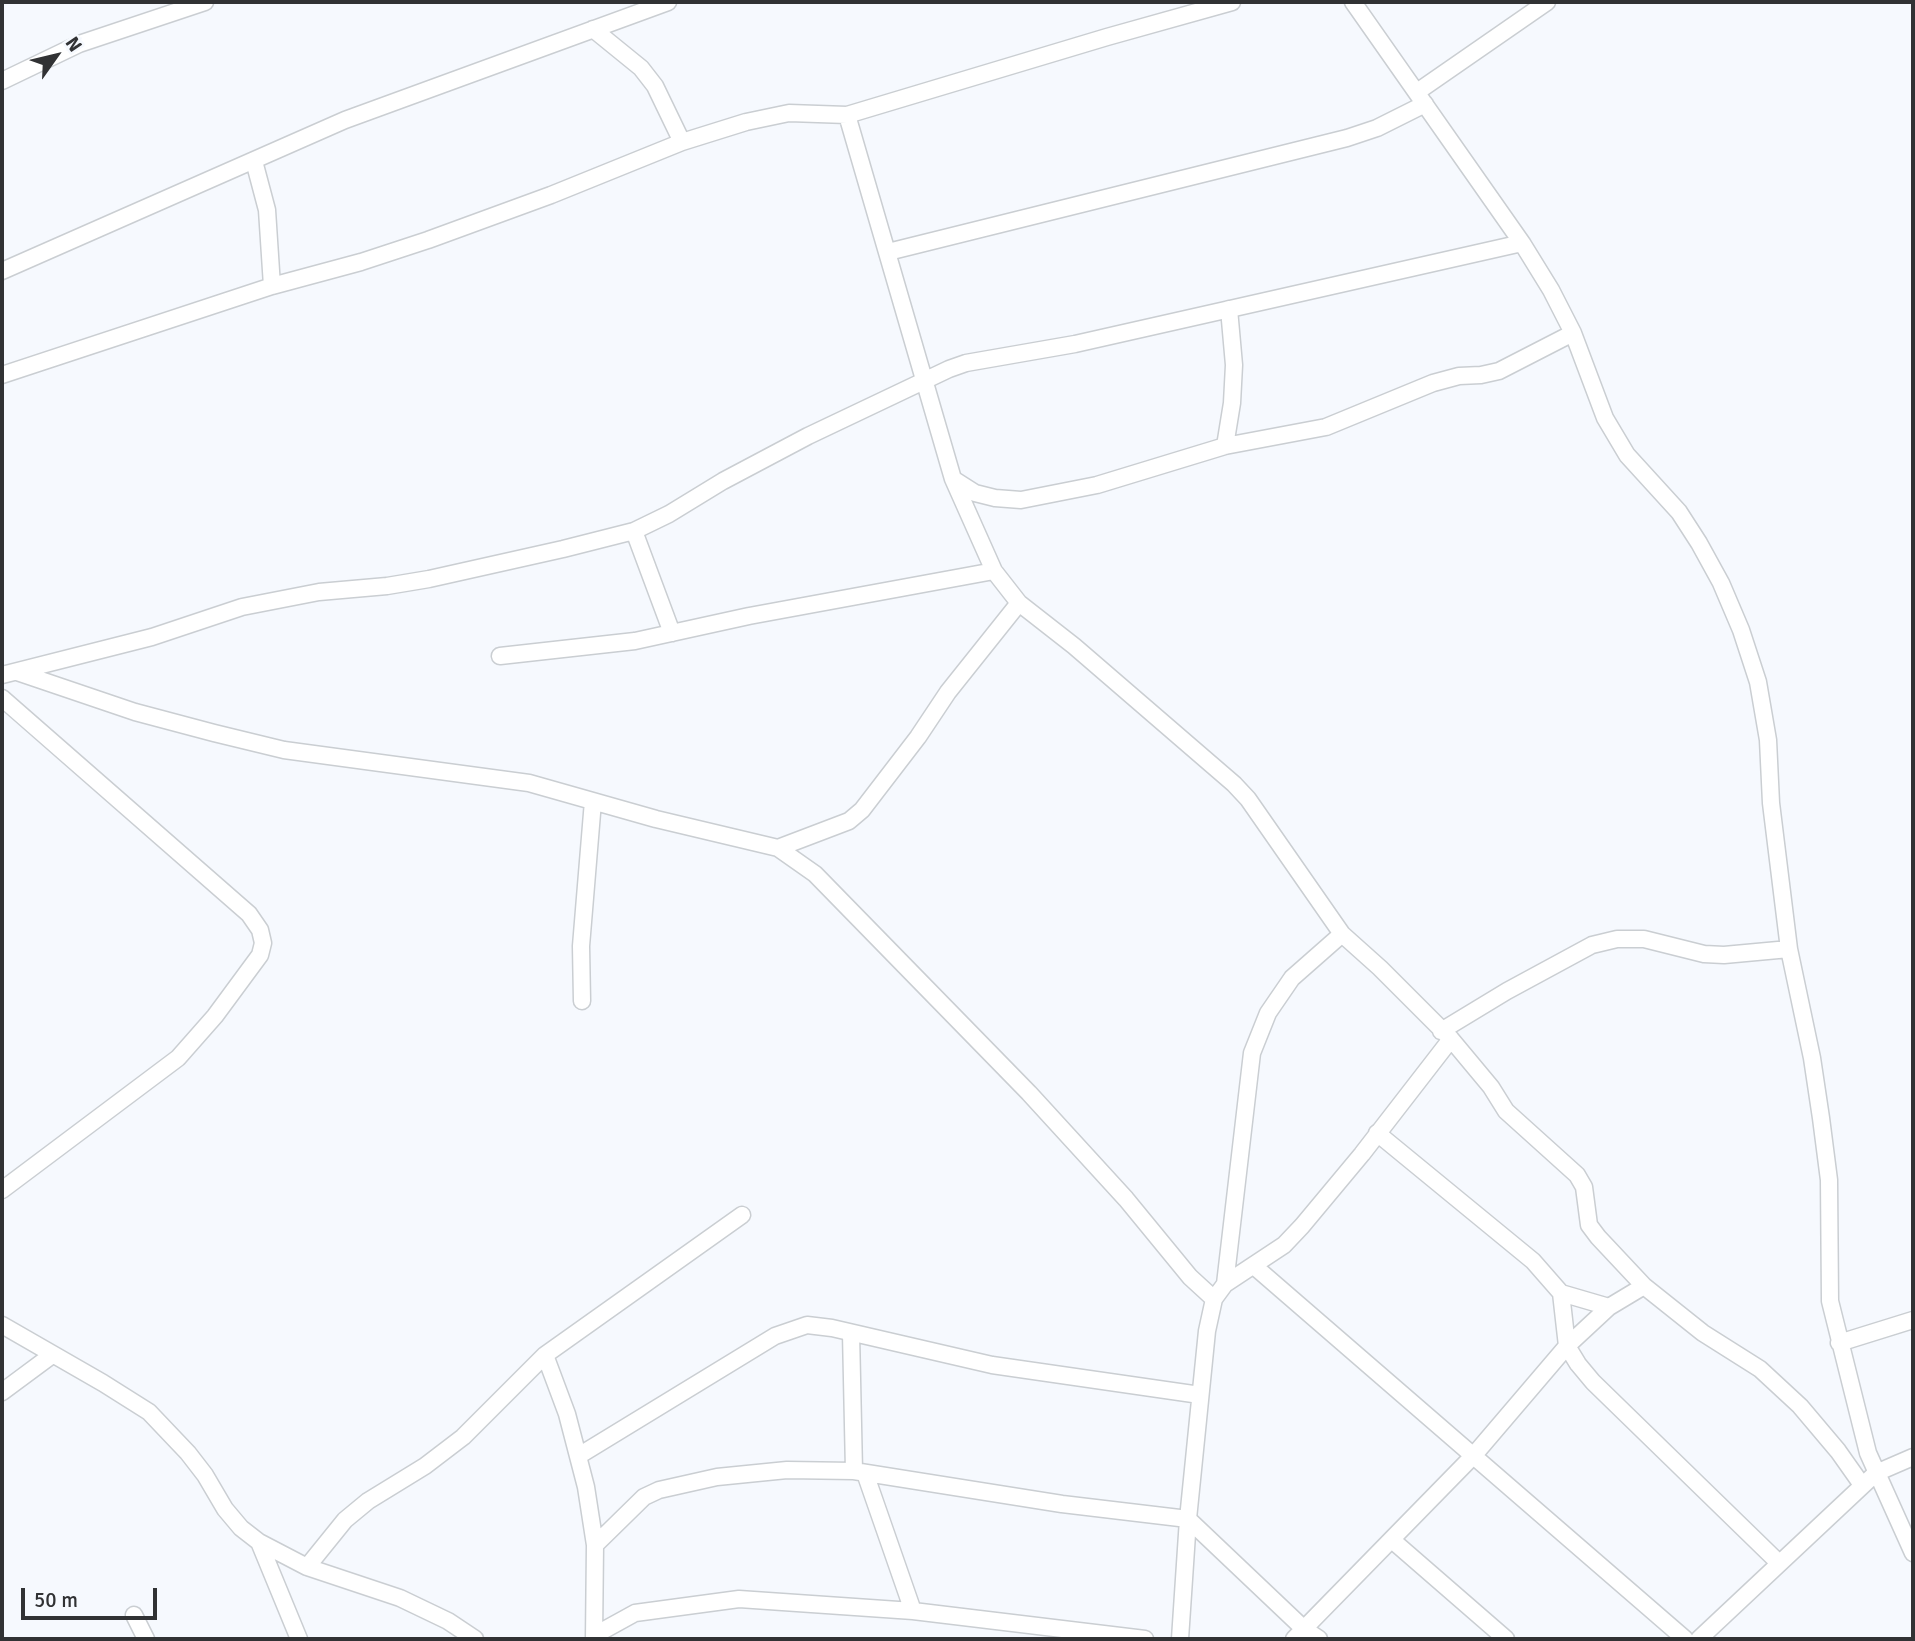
<!DOCTYPE html>
<html>
<head>
<meta charset="utf-8">
<style>
	body { margin:0 }
	#map { position:relative; width:1915px; height:1641px; overflow:hidden; background:#f6f9fe; font-family:Signika,sans-serif }
	canvas { display:block }
	.frame { position:absolute; inset:0; border:4px solid #313234; pointer-events:none }
	.north { position:absolute; left:21px; top:21px; width:70px; height:70px; -webkit-text-stroke:5px #f6f9fe; paint-order:stroke; rotate:56deg; font-size:19px; font-weight:700; line-height:28px; text-align:center; color:#313234 }
	.north::after { content:''; display:block; margin:auto; width:24px; height:32px; background:#313234; clip-path:polygon(50% 0,100% 100%,50% 72%,0 100%) }
	.scale { position:absolute; left:21px; top:1588px; width:136px; height:32px; box-sizing:border-box; border:4px solid #313234; border-top:0; padding-left:9px; font-size:21px; line-height:24px; white-space:nowrap; color:#313234; -webkit-text-stroke:5px #f6f9fe; paint-order:stroke }
</style>
</head>
<body>
<div id="map">
<canvas width="1915" height="1641"></canvas>
<div class="frame"></div>
<div class="north">N</div>
<div class="scale">50 m</div>
</div>
<script>
const ctx = document.querySelector('canvas').getContext('2d');
ctx.lineJoin = 'round';
function toPath(rows) {
  const path = new Path2D();
  for (const r of rows) {
    path.moveTo(r[0], r[1]);
    for (let i = 2; i < r.length; i += 2) path.lineTo(r[i], r[i + 1]);
  }
  return path;
}
function strokePath(path, color, width, dash) {
  ctx.strokeStyle = color;
  ctx.lineWidth = width;
  ctx.lineCap = dash ? 'butt' : 'round';
  ctx.setLineDash(dash || []);
  ctx.stroke(path);
}
const minor = toPath([
	[1353,2,1522,243,1551,290,1573,333,1605,418,1627,455,1679,512,1699,543,1721,583,1741,630,1758,682,1768,740,1771,803,1789,949,1812,1058,1821,1118,1829,1180,1830,1301,1868,1453,1913,1553],
	[593,29,641,68,655,86,682,142],
	[2,81,79,44,205,2],
	[1417,92,1547,2],
	[847,115,953,479,994,571,1019,603,1074,646,1234,784,1248,799,1342,934,1380,968,1451,1039,1491,1087,1506,1111,1577,1175,1584,1187,1589,1225,1598,1237,1644,1286,1703,1333,1760,1369,1800,1406,1838,1451,1862,1485],
	[254,161,267,210,272,286],
	[888,252,1347,138,1377,128,1425,104],
	[2,271,345,120,668,2],
	[2,375,272,286,361,262,428,240,551,195,682,142,746,122,789,113,847,115,1107,37,1232,2],
	[1225,446,1232,403,1234,365,1229,309],
	[953,479,975,493,995,498,1021,500,1097,485,1225,446,1326,427,1433,383,1459,376,1481,375,1499,371,1573,333],
	[634,531,672,633],
	[500,656,635,641,749,616,994,571],
	[17,672,135,712,214,733,284,750,529,783,656,819,778,848,815,874,1029,1093,1126,1199,1190,1277,1214,1299],
	[2,675,152,637,242,607,319,592,387,586,429,579,563,549,634,531,669,514,723,481,808,436,949,369,966,363,1075,344,1522,243],
	[2,698,249,914,260,930,263,943,260,955,215,1016,178,1058,2,1190],
	[778,848,849,821,862,810,918,737,948,692,1019,603],
	[582,1001,581,946,593,801],
	[1441,1031,1507,991,1592,945,1617,939,1644,939,1704,954,1724,955,1789,949],
	[1377,1133,1533,1261,1561,1293,1567,1346,1578,1364,1593,1382,1779,1563],
	[1254,1266,1685,1639],
	[1225,1284,1284,1245,1302,1226,1362,1154,1451,1039],
	[1561,1293,1609,1307],
	[2,1325,103,1383,149,1412,188,1453,205,1475,225,1509,241,1528,259,1542,307,1567,400,1598,448,1621,475,1639],
	[851,1333,854,1471],
	[1839,1343,1913,1320],
	[545,1355,567,1414,586,1487,595,1545,594,1639],
	[2,1392,52,1355],
	[580,1455,775,1336,807,1325,832,1328,992,1365,1200,1395],
	[865,1473,913,1611],
	[1392,1540,1506,1639],
	[259,1542,299,1639],
	[595,1545,644,1497,659,1490,717,1477,787,1470,854,1471,1062,1504,1188,1519,1304,1629,1319,1639],
	[307,1567,345,1520,368,1501,425,1466,463,1437,545,1355,742,1215],
	[134,1615,146,1639],
	[595,1635,635,1613,739,1599,913,1611,1145,1639],
	[1180,1639,1188,1519,1207,1331,1214,1299,1225,1284,1252,1053,1268,1013,1292,978,1342,934],
	[1294,1639,1474,1455,1567,1346,1609,1307,1644,1286],
	[1699,1639,1876,1473,1913,1457]
]);
strokePath(minor, '#caced2', 19);
strokePath(minor, '#fff', 16);
</script>
</body>
</html>
